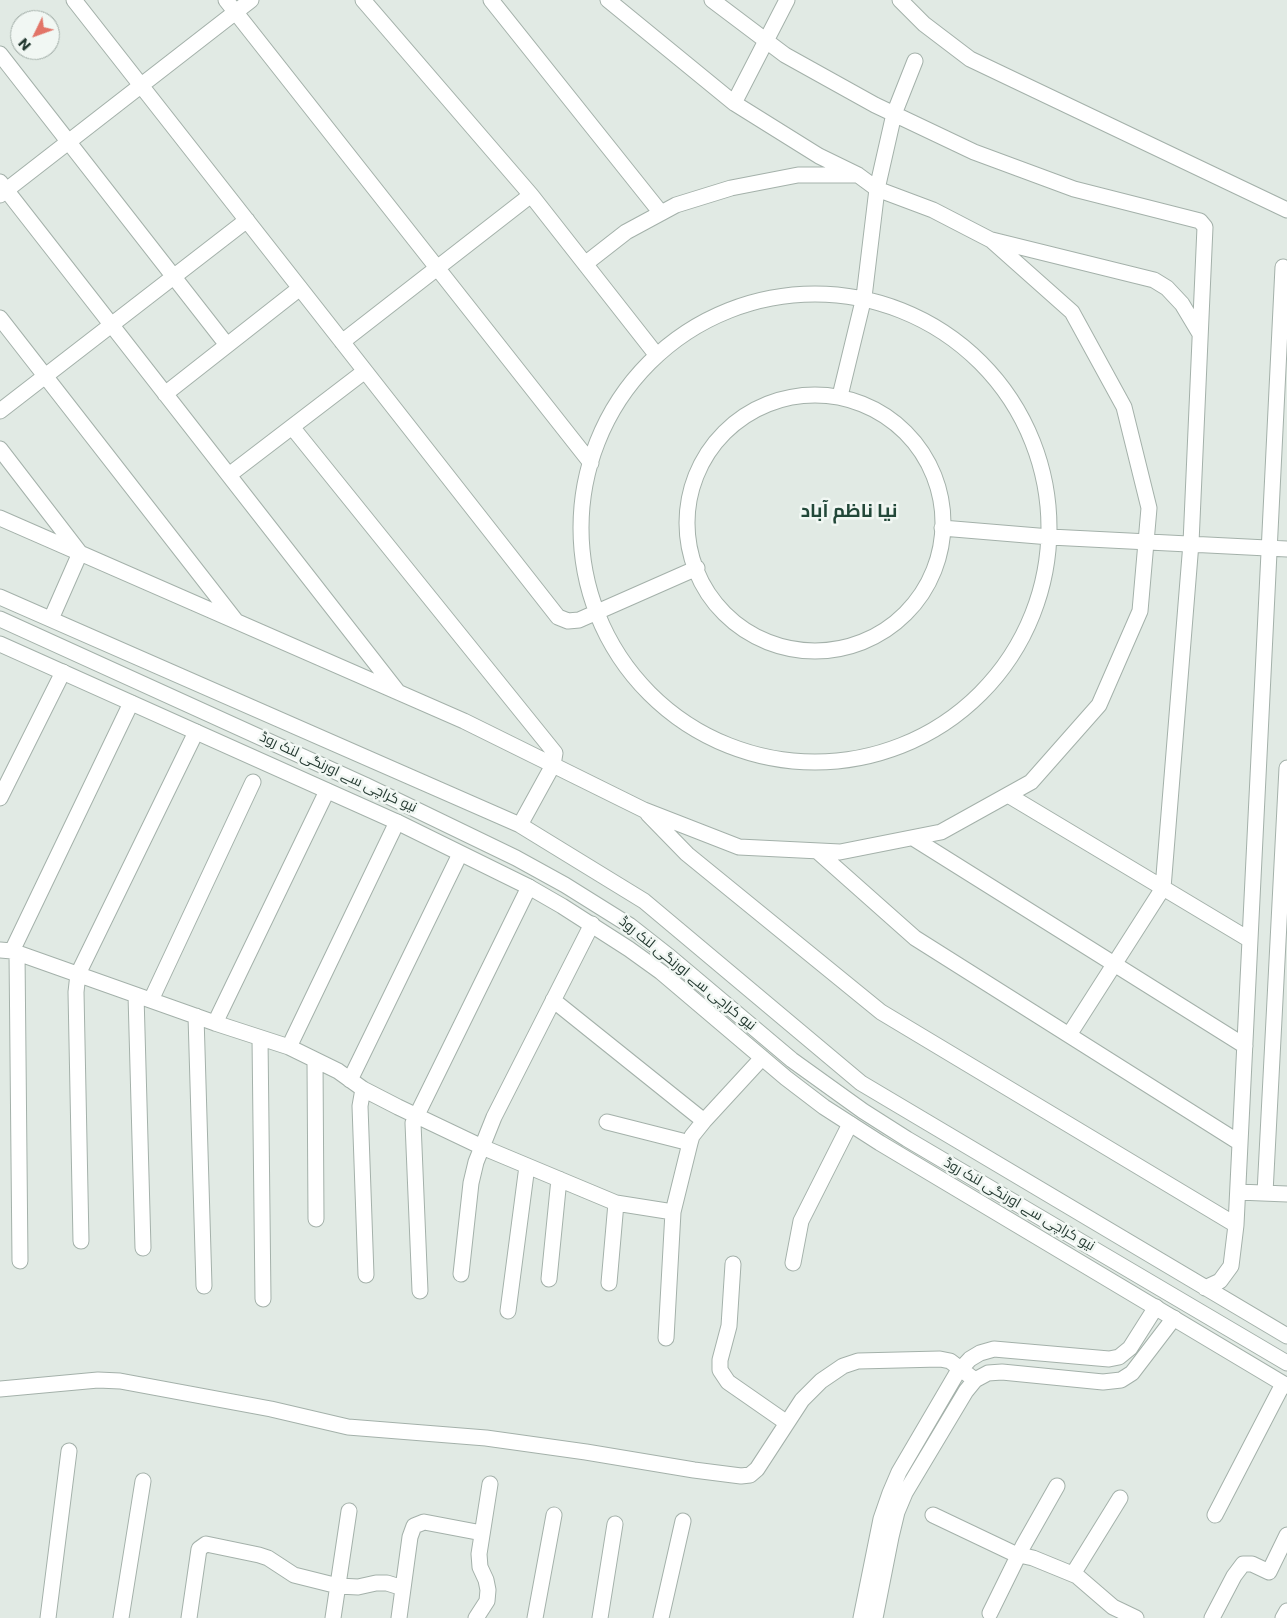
<!DOCTYPE html>
<html>
<head>
<meta charset="utf-8">
<style>
	body { margin:0 }
	#map { position:relative; width:1287px; height:1618px; overflow:hidden; background:#e1eae4; font-family:Poppins,sans-serif }
	canvas { display:block }
	.north { position:absolute; left:10px; top:10px; width:50px; height:50px; box-sizing:border-box; background:#f1f7f3; border:1px solid #9faba5; border-radius:50%; rotate:228deg; font-size:14px; font-weight:700; line-height:20px; text-align:center; color:#233830 }
	.north::after { content:''; display:block; margin:auto; width:18px; height:22px; background:#e27467; clip-path:polygon(50% 0,100% 100%,50% 72%,0 100%) }
</style>
</head>
<body>
<div id="map">
<canvas width="1287" height="1618"></canvas>
<div class="north">N</div>
</div>
<script>
const ctx = document.querySelector('canvas').getContext('2d');
ctx.lineJoin = 'round';
function toPath(rows) {
  const path = new Path2D();
  for (const r of rows) {
    if (r.length === 3) {
      path.moveTo(r[0] + r[2], r[1]);
      path.arc(r[0], r[1], r[2], 0, 2 * Math.PI);
      continue;
    }
    path.moveTo(r[0], r[1]);
    for (let i = 2; i < r.length; i += 2) path.lineTo(r[i], r[i + 1]);
  }
  return path;
}
function strokePath(path, color, width, dash) {
  ctx.strokeStyle = color;
  ctx.lineWidth = width;
  ctx.lineCap = dash ? 'butt' : 'round';
  ctx.setLineDash(dash || []);
  ctx.stroke(path);
}
function label(font, color, halo, rows, align = 'center') {
  ctx.font = font + ' Poppins,Cairo,sans-serif';
  ctx.lineWidth = 5;
  ctx.setLineDash([]);
  ctx.textBaseline = 'middle';
  ctx.strokeStyle = halo;
  ctx.fillStyle = color;
  for (const [text, x, y, turn = 0] of rows) {
    ctx.save();
    ctx.translate(x, y);
    ctx.rotate((+turn || 0) * Math.PI / 180);
    ctx.textAlign = isNaN(turn) ? turn : align;
    if (halo) ctx.strokeText(text, 0, 0);
    ctx.fillText(text, 0, 0);
    ctx.restore();
  }
}
const minor = toPath([
	[74,0,558,617,568,621,579,620,697,568],
	[226,0,591,463],
	[363,0,531,195,655,353],
	[491,0,661,213],
	[712,0,785,55,875,105,974,152,1074,189,1200,221,1205,227,1191,543,1163,888,1069,1035],
	[900,0,924,24,970,59,1287,210],
	[0,54,227,345],
	[734,103,787,0],
	[0,182,398,692],
	[0,195,251,0],
	[992,240,1154,280,1167,288,1182,304,1200,334],
	[585,264,626,232,676,205,731,188,798,175,855,175],
	[815,528,234],
	[0,318,236,621],
	[342,342,531,195],
	[165,394,300,288],
	[815,523,128],
	[840,396,864,297,877,189,894,114,915,61],
	[0,411,247,220],
	[292,427,555,753,553,765,520,825],
	[0,449,80,553,51,619],
	[229,475,365,371],
	[0,518,464,721,644,810,739,847,840,852,941,832,1031,782,1099,705,1140,611,1149,508,1124,407,1072,312,991,240,933,210,877,189,858,175,819,156,734,103,608,0],
	[942,528,1050,537,1287,549],
	[0,597,520,825,644,901,861,1083,1287,1336],
	[1008,795,1250,940],
	[0,798,63,672],
	[648,814,687,854,881,1012,1236,1225],
	[913,838,1245,1046],
	[817,851,915,938,1240,1143],
	[0,950,12,951,215,1023,289,1047,338,1071,363,1089,398,1107,482,1147,616,1203,673,1212],
	[12,951,131,703],
	[17,953,20,1261],
	[136,995,143,1248],
	[151,1000,253,782],
	[553,1000,704,1121],
	[196,1016,204,1286],
	[215,1023,327,791],
	[260,1038,263,1299],
	[289,1047,397,822],
	[315,1060,316,1219],
	[350,1080,460,854],
	[363,1089,360,1106,366,1275],
	[607,1122,690,1143],
	[1238,1192,1287,1194],
	[1265,1193,1287,768],
	[81,1241,76,992,78,974,196,732],
	[793,1263,801,1221,850,1124],
	[733,1264,729,1326,720,1360,720,1370,728,1382,787,1423],
	[461,1274,471,1183,476,1162,494,1117,592,924],
	[549,1279,559,1179],
	[609,1283,616,1203],
	[1205,1288,1220,1281,1231,1266,1236,1225,1283,267],
	[420,1291,413,1123,529,887],
	[508,1311,527,1166],
	[666,1338,673,1212,690,1143,692,1136,704,1121,762,1058],
	[0,1389,98,1380,120,1381,271,1409,348,1427,486,1438,586,1452,694,1470,741,1476,750,1475,757,1469,802,1400,821,1381,843,1366,858,1361,940,1359,950,1361,975,1380],
	[933,1515,1015,1554,1033,1558,1077,1576,1113,1607,1136,1618],
	[1215,1515,1283,1384],
	[1073,1574,1120,1498],
	[990,1613,1023,1546,1057,1486],
	[48,1618,69,1451],
	[121,1618,143,1481],
	[189,1618,199,1549,206,1544,259,1555,268,1558,294,1575,338,1586,358,1587,376,1583,387,1583,403,1588],
	[333,1618,349,1511],
	[399,1618,410,1537,414,1526,424,1522,482,1533],
	[476,1618,487,1601,488,1590,486,1580,480,1567,479,1554,490,1484],
	[535,1618,554,1515],
	[600,1618,615,1524],
	[661,1618,683,1521],
	[861,1618,881,1519,890,1493,899,1472,957,1373,970,1359,980,1353,994,1349,1109,1359,1119,1357,1130,1348,1156,1307],
	[875,1618,891,1537,897,1512,905,1493,966,1391,975,1380,988,1373,1002,1372,1103,1382,1121,1380,1132,1373,1174,1318],
	[1212,1618,1234,1576,1243,1564,1252,1564,1269,1572,1287,1535],
	[1283,1618,1287,1611]
]);
const tertiary = toPath([
	[0,619,365,785,516,858,565,885,629,925,671,958,792,1060,863,1111,907,1139,1287,1363],
	[0,644,397,822,529,887,562,906,629,949,661,972,786,1078,824,1107,880,1143,1287,1386]
]);
const streetNames = [
	["نیو کراچی سے اورنگی لنک روڈ",338,773,25],
	["نیو کراچی سے اورنگی لنک روڈ",687,974,39],
	["نیو کراچی سے اورنگی لنک روڈ",1019,1205,30]
];
const districtNames = [
	["نیا ناظم آباد",849,512]
];
strokePath(minor, '#a4b1aa', 17);
strokePath(tertiary, '#a4b1aa', 17);
strokePath(minor, '#fff', 15);
strokePath(tertiary, '#fff', 15);
label('14px', '#233830', '#f1f7f3', streetNames);
label('bold 19px', '#224839', '#f1f7f3', districtNames);
</script>
</body>
</html>
